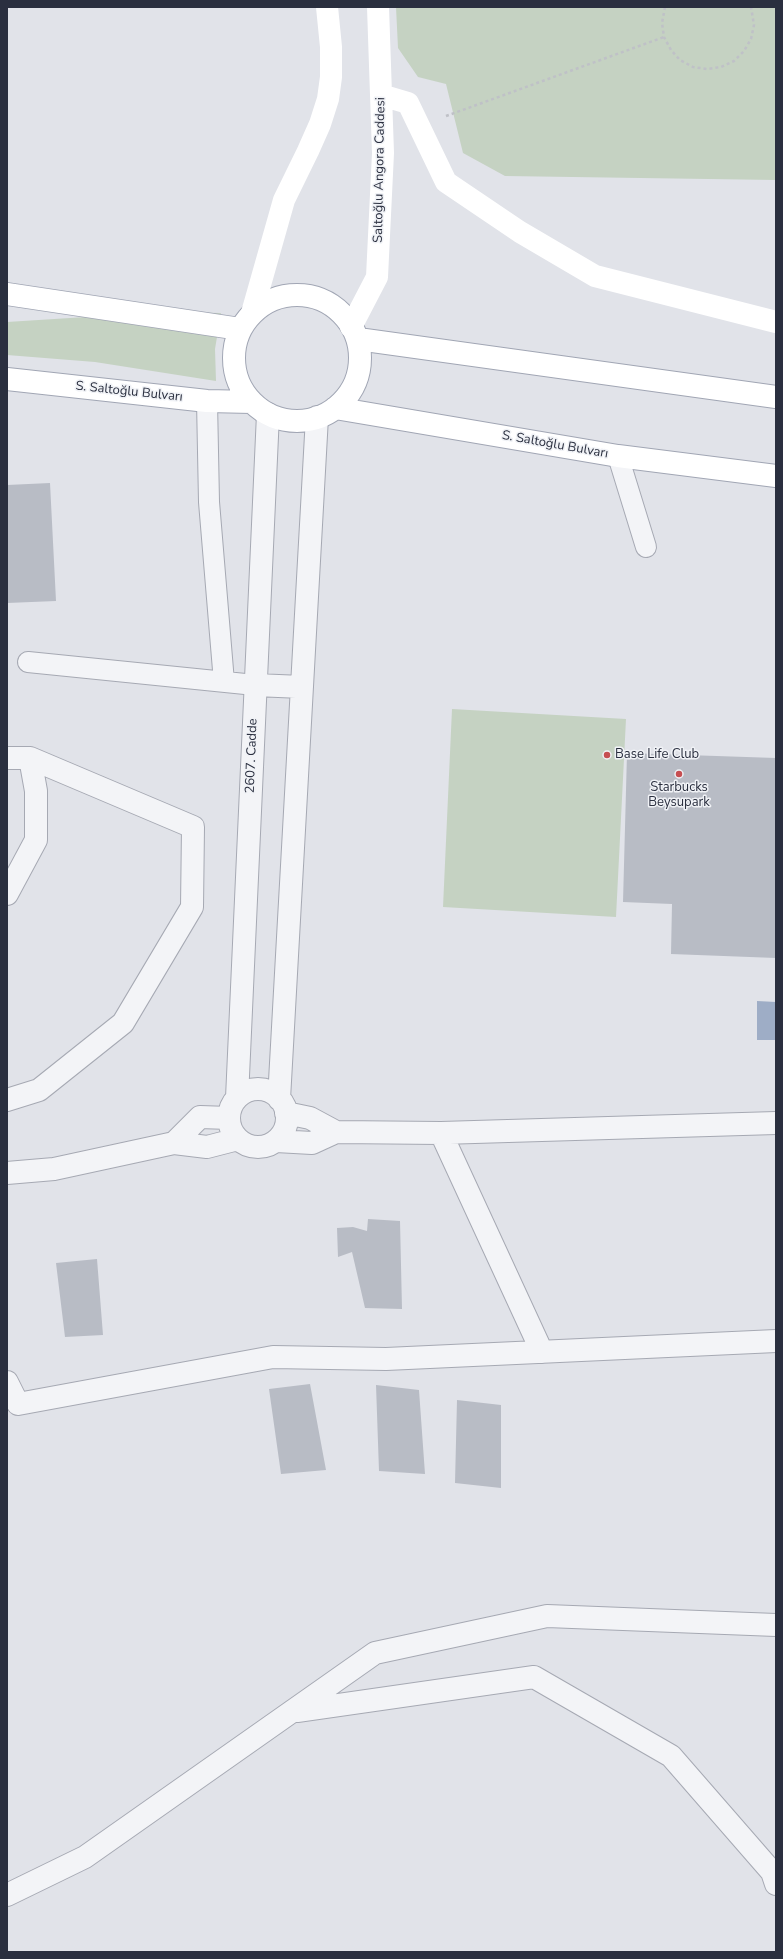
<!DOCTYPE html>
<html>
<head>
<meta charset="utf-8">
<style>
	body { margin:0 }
	#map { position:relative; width:783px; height:1959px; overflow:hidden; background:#e1e3e9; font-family:"Nunito Sans",sans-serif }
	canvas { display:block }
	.frame { position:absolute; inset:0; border:8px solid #2a2f3f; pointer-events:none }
</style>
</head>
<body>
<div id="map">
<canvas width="783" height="1959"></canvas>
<div class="frame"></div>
</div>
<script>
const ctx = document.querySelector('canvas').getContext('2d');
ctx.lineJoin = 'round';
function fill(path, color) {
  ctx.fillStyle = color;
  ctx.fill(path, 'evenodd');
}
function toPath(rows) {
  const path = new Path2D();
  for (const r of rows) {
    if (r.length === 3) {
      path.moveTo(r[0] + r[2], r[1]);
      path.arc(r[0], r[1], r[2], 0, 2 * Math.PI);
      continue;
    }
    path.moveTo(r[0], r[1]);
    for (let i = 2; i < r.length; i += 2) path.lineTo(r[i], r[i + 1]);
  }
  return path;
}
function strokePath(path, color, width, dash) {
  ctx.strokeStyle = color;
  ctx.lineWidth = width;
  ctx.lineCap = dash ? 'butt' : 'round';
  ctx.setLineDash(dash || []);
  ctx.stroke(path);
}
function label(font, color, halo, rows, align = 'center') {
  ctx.font = font + ' "Nunito Sans",sans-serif';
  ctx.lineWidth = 3;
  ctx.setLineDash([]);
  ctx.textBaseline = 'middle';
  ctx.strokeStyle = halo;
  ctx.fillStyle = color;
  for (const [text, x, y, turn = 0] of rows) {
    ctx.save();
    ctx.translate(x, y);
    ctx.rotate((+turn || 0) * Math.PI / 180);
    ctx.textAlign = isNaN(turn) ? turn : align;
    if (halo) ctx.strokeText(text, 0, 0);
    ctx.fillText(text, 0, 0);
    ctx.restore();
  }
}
const green = toPath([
	[396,7,776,7,776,180,505,176,463,153,446,84,418,77,398,48],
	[165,312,221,313,215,349,216,381,95,362,7,355,7,322],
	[452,709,626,719,616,917,443,907]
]);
const water = toPath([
	[757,1001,776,1002,776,1040,757,1040]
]);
const building = toPath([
	[50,483,56,601,7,603,7,485],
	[627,753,776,758,776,958,671,954,672,904,623,902],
	[368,1219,400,1221,402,1309,365,1308,352,1252,338,1257,337,1228,353,1227,367,1231],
	[97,1259,103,1335,65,1337,56,1263],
	[310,1384,326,1470,281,1474,269,1389],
	[376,1385,419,1390,425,1474,379,1471],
	[457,1400,501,1405,501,1488,455,1483]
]);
const path = toPath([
	[665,7,662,23,664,37,671,50,680,60,693,67,707,69,721,67,734,61,744,51,751,39,754,25,751,7],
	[446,116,664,37]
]);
const lane = toPath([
	[207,401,209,502,224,682],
	[618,456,646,547],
	[28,662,255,685]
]);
const street = toPath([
	[255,685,302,687],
	[7,758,30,758,36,791,36,840,7,894],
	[258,1118,29],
	[237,1098,268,414],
	[279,1099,317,417],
	[7,1100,39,1090,123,1023,192,907,193,827,30,758],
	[286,1113,310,1118,336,1132],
	[441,1133,542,1352],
	[276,1141,312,1143,336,1132,441,1133,776,1123],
	[174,1143,200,1117,229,1118],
	[7,1173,54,1169,174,1143,207,1147,238,1139],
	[7,1382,18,1404,273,1357,386,1359,776,1341],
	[297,1711,534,1677,671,1756,772,1872,776,1884],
	[7,1895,85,1857,375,1653,547,1616,776,1625]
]);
const secondary = toPath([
	[381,95,408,103,446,182,520,232,595,276,776,322],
	[252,313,284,200,308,151,320,124,328,99,331,77,331,47,327,7],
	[351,327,377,277,383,153,378,7]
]);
const primary = toPath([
	[7,294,240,329],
	[297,358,63],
	[358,339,776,397],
	[7,379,207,401,252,402],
	[335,408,618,456,776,476]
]);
const markers = [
	[607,755,4,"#c64e51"],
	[679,774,4,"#c64e51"]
];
const streetNames = [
	["Saltoğlu Angora Caddesi",380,170,-89],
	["S. Saltoğlu Bulvarı",129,392,6],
	["S. Saltoğlu Bulvarı",555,445,10],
	["2607. Cadde",252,756,-88]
];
const poiNames = [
	["Base Life Club",615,755],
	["Starbucks",679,788,"center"],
	["Beysupark",679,803,"center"]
];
fill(green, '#c5d2c2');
fill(water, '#9eadc6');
fill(building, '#b8bcc5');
strokePath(lane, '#a6a9b3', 22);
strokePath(street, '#a6a9b3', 24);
strokePath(primary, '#a1a6b4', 24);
strokePath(path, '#bfc1c7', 2.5, [3, 3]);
strokePath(lane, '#f3f4f7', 20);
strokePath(street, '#f3f4f7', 22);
strokePath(secondary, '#fff', 22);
strokePath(primary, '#fff', 22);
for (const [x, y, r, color] of markers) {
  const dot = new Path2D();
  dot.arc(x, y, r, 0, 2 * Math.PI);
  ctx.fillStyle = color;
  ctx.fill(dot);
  strokePath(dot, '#f0f2f6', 1.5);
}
label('13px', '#2a2f3f', '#f0f2f6', streetNames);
label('13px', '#2a2f3f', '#f0f2f6', poiNames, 'left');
</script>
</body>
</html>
